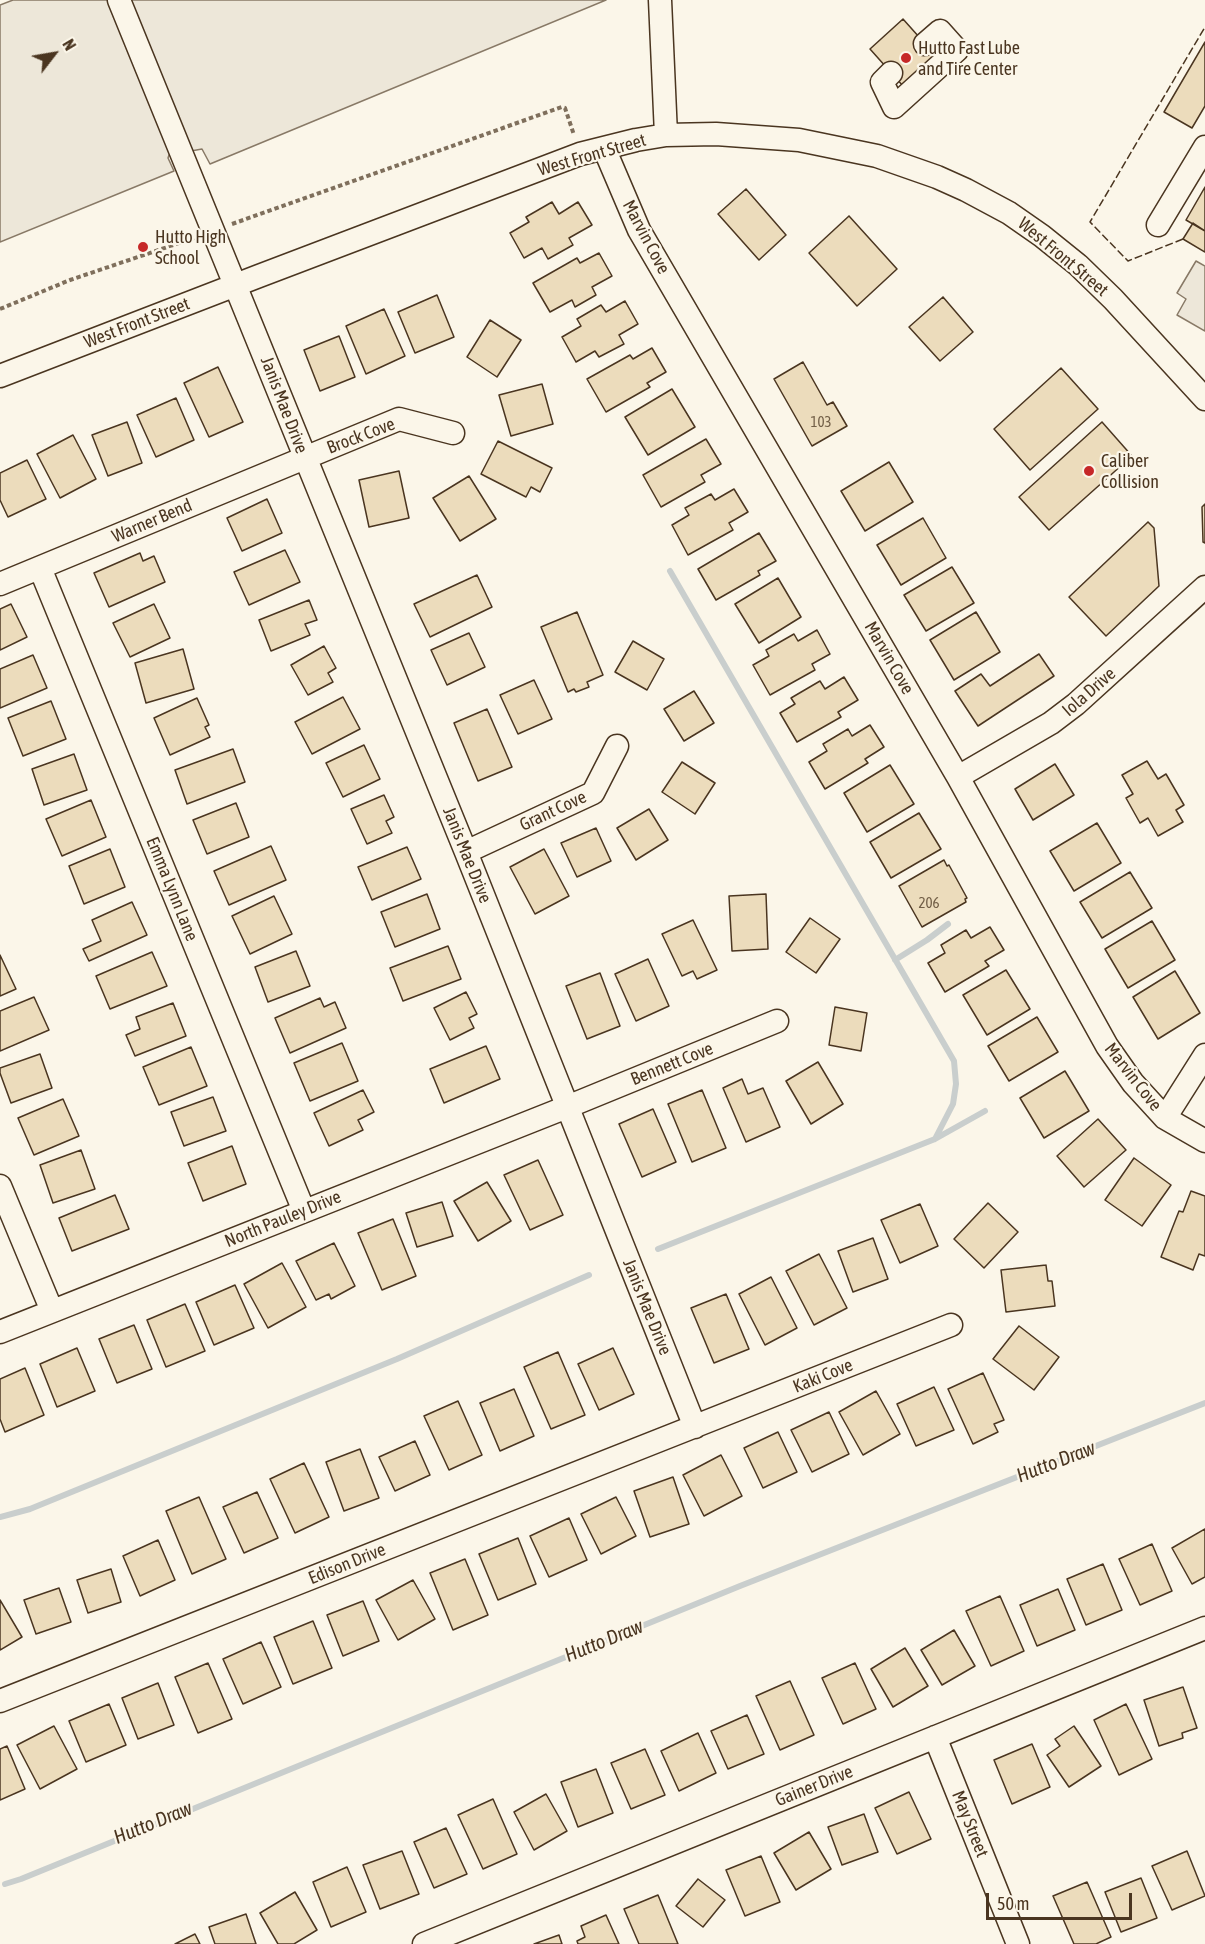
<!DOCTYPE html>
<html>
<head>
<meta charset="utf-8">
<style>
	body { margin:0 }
	#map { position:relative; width:1205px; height:1944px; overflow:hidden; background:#fbf6e9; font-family:"Asap Condensed",sans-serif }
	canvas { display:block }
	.north { position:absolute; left:24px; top:24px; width:60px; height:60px; -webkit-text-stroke:4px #fbf6e9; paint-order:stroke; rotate:59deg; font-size:16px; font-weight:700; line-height:24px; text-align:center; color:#4a3520 }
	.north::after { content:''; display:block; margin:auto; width:21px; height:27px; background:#4a3520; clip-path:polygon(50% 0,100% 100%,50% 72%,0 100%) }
	.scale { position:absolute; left:986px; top:1893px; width:146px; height:27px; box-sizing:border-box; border:3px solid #4a3520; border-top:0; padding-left:8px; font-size:18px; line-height:21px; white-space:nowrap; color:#4a3520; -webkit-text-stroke:4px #fbf6e9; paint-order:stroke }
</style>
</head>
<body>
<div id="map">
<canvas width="1205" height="1944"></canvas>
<div class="north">N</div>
<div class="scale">50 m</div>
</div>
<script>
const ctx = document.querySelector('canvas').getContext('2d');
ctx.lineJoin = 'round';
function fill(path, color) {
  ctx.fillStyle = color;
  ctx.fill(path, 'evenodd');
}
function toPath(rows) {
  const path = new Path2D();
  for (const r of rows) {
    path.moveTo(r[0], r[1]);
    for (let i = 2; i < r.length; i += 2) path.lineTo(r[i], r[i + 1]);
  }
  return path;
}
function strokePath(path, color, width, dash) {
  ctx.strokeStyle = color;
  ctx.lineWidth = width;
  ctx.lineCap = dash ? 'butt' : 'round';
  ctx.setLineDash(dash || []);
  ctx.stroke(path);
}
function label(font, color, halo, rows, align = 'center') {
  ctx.font = font + ' "Asap Condensed",sans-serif';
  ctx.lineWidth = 4.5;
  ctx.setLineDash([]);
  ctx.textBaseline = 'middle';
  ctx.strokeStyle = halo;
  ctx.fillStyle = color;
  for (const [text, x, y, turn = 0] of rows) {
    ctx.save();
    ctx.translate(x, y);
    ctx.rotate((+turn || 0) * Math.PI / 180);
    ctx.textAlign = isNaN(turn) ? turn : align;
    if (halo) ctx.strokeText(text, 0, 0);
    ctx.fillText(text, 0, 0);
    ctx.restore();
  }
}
const parking = toPath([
	[13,0,606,0,210,164,202,149,169,155,168,158,174,171,0,242,0,5,13,0],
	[1196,261,1205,266,1205,331,1177,315,1186,299,1177,293,1196,261]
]);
const stream = toPath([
	[670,571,954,1061,956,1084,953,1104,935,1139],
	[895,960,927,940,948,924],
	[658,1249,935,1139,985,1111],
	[0,1517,30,1509,397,1359,589,1275],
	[5,1884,21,1879,740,1586,1205,1403]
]);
const building = toPath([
	[903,19,936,56,903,86,870,49,903,19],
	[1205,42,1205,106,1192,128,1164,112,1205,42],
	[1205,187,1205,231,1186,220,1205,187],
	[746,189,786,235,759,260,718,214,746,189],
	[552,202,559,214,578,202,592,225,569,238,573,245,548,259,542,248,524,258,510,233,529,222,526,217,552,202],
	[849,216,897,269,857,306,809,253,849,216],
	[1193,223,1205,231,1205,252,1183,239,1193,223],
	[599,253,612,276,592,287,596,295,575,307,572,300,550,312,533,283,577,258,580,263,599,253],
	[437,295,454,337,415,353,398,312,437,295],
	[943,297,973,332,940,361,909,327,943,297],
	[625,301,638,324,619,335,624,344,599,357,595,351,576,362,562,337,581,326,577,319,601,305,606,312,625,301],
	[384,309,405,356,366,374,346,326,384,309],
	[490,320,521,340,497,377,467,357,490,320],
	[339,336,355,377,320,391,304,350,339,336],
	[652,348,666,372,647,383,650,387,606,412,587,379,630,355,633,359,652,348],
	[803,362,827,405,833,402,847,426,812,446,774,379,803,362],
	[218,367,243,422,209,437,184,383,218,367],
	[1061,368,1098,409,1030,470,994,429,1061,368],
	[542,384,553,424,511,436,499,395,542,384],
	[672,389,695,427,648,455,625,417,672,389],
	[176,398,194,440,156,457,137,415,176,398],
	[127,422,142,463,108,476,92,435,127,422],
	[1102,422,1132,456,1049,530,1019,497,1102,422],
	[73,435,96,479,60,498,37,454,73,435],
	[706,439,721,464,701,475,705,482,661,507,643,475,706,439],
	[498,441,552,468,540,492,531,487,526,497,481,474,498,441],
	[27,460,46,499,8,517,0,500,0,473,27,460],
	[889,462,913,502,865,531,841,491,889,462],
	[399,471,409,518,369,527,359,480,399,471],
	[469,476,496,519,460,541,433,498,469,476],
	[734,489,748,512,729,523,733,530,688,555,672,525,689,515,685,508,711,494,715,500,734,489],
	[267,499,282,533,242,551,227,518,267,499],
	[1205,504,1205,543,1203,542,1202,507,1205,504],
	[923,518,946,558,901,585,877,545,923,518],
	[1148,522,1154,528,1159,586,1106,636,1069,597,1148,522],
	[759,533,776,561,758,571,760,575,716,600,698,569,759,533],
	[285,550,300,582,249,605,234,572,285,550],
	[140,553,143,561,154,556,165,582,109,607,94,573,140,553],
	[952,567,974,603,926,631,904,595,952,567],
	[477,575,492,607,430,637,414,604,477,575],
	[778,578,801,617,759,643,735,604,778,578],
	[309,600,317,620,305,624,310,635,271,651,259,620,309,600],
	[11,604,27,637,0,650,0,609,11,604],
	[154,604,170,638,130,657,113,623,154,604],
	[577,612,603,675,587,682,589,687,576,692,574,689,568,692,541,627,577,612],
	[976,612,1000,652,954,680,930,640,976,612],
	[817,630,830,654,812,664,815,670,770,695,753,665,769,656,766,650,794,634,798,641,817,630],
	[469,633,485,667,447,685,431,650,469,633],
	[633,641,664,659,647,690,615,672,633,641],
	[324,646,336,668,328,673,333,682,308,695,291,665,324,646],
	[183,649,194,689,146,703,135,663,183,649],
	[1039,654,1054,676,978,726,955,691,981,674,990,686,1039,654],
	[33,655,47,688,0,708,0,669,33,655],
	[844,677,858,700,838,712,841,717,797,742,780,713,795,704,791,698,820,681,825,689,844,677],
	[534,680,552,719,518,734,500,695,534,680],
	[694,691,714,723,684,741,664,709,694,691],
	[343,697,360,729,312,754,295,722,343,697],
	[197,698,209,725,205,727,210,737,170,755,154,718,197,698],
	[51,701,66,739,23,756,8,718,51,701],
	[487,709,512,767,478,781,454,723,487,709],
	[870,725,884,747,865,759,868,763,825,789,809,762,827,751,823,744,848,729,852,736,870,725],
	[364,745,380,779,343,797,326,763,364,745],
	[233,749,245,782,187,804,175,770,233,749],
	[74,754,87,790,44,805,32,769,74,754],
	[1147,761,1158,779,1166,774,1184,805,1176,810,1183,822,1158,836,1148,818,1140,823,1126,798,1133,794,1122,775,1147,761],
	[682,762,715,783,695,814,662,792,682,762],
	[1055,764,1074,795,1033,820,1015,789,1055,764],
	[890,765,914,804,867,832,844,793,890,765],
	[384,795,394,817,386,821,392,833,367,844,351,809,384,795],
	[91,800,106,837,62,856,46,819,91,800],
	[236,803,249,837,207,854,193,820,236,803],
	[649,809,668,840,636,860,617,828,649,809],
	[919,813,941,849,891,878,870,842,919,813],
	[1097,823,1121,863,1074,891,1050,851,1097,823],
	[596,828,611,861,577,877,561,843,596,828],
	[271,846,286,880,229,905,214,871,271,846],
	[407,847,421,879,372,900,358,867,407,847],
	[110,849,125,887,84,904,69,866,110,849],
	[544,849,569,896,535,914,510,867,544,849],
	[944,860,947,866,949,865,967,898,965,899,966,902,922,927,899,886,944,860],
	[1130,872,1152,908,1102,938,1080,902,1130,872],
	[427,894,440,929,395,947,381,912,427,894],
	[766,894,768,949,732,951,729,896,766,894],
	[274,896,292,934,250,954,232,916,274,896],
	[132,902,147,935,89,961,83,949,101,941,92,920,132,902],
	[810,918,840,939,816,973,786,952,810,918],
	[693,920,717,970,697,979,693,971,682,976,662,934,693,920],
	[1152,921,1175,960,1128,988,1105,949,1152,921],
	[990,927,1004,950,985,961,989,966,945,992,928,963,945,953,941,945,966,930,971,938,990,927],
	[448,946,461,979,403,1001,390,968,448,946],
	[296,951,310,986,268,1002,255,967,296,951],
	[152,952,167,986,110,1009,96,976,152,952],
	[0,955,16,989,0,996,0,955],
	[648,959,669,1006,636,1021,615,974,648,959],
	[1006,970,1030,1009,987,1035,963,995,1006,970],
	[1175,971,1200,1013,1158,1039,1133,997,1175,971],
	[600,973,620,1026,587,1039,566,986,600,973],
	[466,992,477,1014,469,1018,474,1028,450,1040,434,1008,466,992],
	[34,997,49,1030,0,1051,0,1011,34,997],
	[320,998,324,1007,335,1002,346,1028,290,1053,275,1018,320,998],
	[173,1003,186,1036,135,1056,126,1035,140,1029,136,1017,173,1003],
	[835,1007,867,1013,861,1051,829,1045,835,1007],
	[1037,1017,1058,1052,1009,1081,988,1046,1037,1017],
	[342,1043,358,1081,310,1101,294,1063,342,1043],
	[486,1046,500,1079,444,1103,430,1069,486,1046],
	[191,1047,207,1086,159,1105,143,1067,191,1047],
	[40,1054,52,1088,11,1103,0,1073,0,1068,40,1054],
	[818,1062,843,1104,811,1124,786,1081,818,1062],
	[1065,1071,1089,1111,1044,1138,1020,1098,1065,1071],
	[742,1079,748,1094,763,1088,780,1127,746,1142,723,1088,742,1079],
	[363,1090,374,1112,358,1120,363,1130,329,1146,314,1113,363,1090],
	[702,1090,726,1148,692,1162,668,1104,702,1090],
	[213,1097,226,1131,184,1146,171,1112,213,1097],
	[63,1099,79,1136,34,1155,18,1118,63,1099],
	[653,1109,676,1162,642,1177,619,1124,653,1109],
	[1098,1119,1126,1150,1084,1187,1057,1156,1098,1119],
	[232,1146,246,1184,203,1201,188,1163,232,1146],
	[81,1150,95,1189,53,1203,40,1165,81,1150],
	[1134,1158,1171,1185,1142,1226,1105,1200,1134,1158],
	[538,1160,563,1215,530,1230,504,1175,538,1160],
	[487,1182,511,1221,478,1241,454,1201,487,1182],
	[1191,1191,1205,1196,1205,1256,1199,1254,1193,1270,1161,1257,1179,1211,1183,1212,1191,1191],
	[115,1195,129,1229,72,1251,59,1218,115,1195],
	[442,1202,453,1236,417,1247,406,1213,442,1202],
	[988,1203,1018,1232,984,1268,954,1239,988,1203],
	[920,1204,938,1246,900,1263,881,1220,920,1204],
	[393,1219,416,1276,382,1290,358,1233,393,1219],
	[873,1238,888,1279,853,1292,838,1251,873,1238],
	[334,1243,355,1286,331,1299,329,1294,316,1300,296,1261,334,1243],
	[819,1254,847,1308,814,1325,786,1271,819,1254],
	[282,1263,306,1307,268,1328,244,1284,282,1263],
	[1046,1265,1048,1281,1052,1281,1055,1306,1006,1312,1001,1270,1046,1265],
	[771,1277,797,1328,765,1345,739,1294,771,1277],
	[235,1285,254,1328,214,1345,196,1302,235,1285],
	[726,1294,749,1349,714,1363,691,1308,726,1294],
	[185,1304,205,1351,166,1367,147,1320,185,1304],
	[134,1325,152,1369,117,1383,99,1339,134,1325],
	[1019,1326,1059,1357,1034,1390,993,1359,1019,1326],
	[77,1348,95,1391,57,1407,40,1364,77,1348],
	[613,1348,634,1394,599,1410,578,1364,613,1348],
	[558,1352,585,1415,551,1429,524,1367,558,1352],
	[25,1368,44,1415,5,1432,0,1419,0,1379,25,1368],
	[983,1373,1004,1420,994,1424,998,1432,973,1444,948,1389,983,1373],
	[934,1387,954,1430,916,1446,897,1404,934,1387],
	[514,1389,534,1436,500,1451,480,1403,514,1389],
	[876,1391,900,1434,863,1455,839,1412,876,1391],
	[458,1401,482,1455,449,1470,424,1416,458,1401],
	[829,1412,849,1454,812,1472,791,1430,829,1412],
	[778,1432,797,1472,763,1488,744,1448,778,1432],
	[415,1441,430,1475,395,1491,379,1457,415,1441],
	[360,1449,379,1498,344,1511,326,1462,360,1449],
	[721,1455,742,1496,704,1516,683,1475,721,1455],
	[304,1463,329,1517,295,1533,270,1479,304,1463],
	[673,1477,689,1524,650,1537,634,1491,673,1477],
	[257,1492,278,1538,244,1553,223,1507,257,1492],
	[199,1497,226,1559,192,1574,166,1511,199,1497],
	[616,1497,636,1536,601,1554,581,1514,616,1497],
	[569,1518,587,1560,549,1577,530,1536,569,1518],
	[1205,1529,1205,1577,1192,1584,1172,1548,1205,1529],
	[518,1538,536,1584,498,1600,479,1554,518,1538],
	[158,1540,175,1580,140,1596,123,1556,158,1540],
	[1152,1544,1172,1591,1140,1605,1119,1559,1152,1544],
	[465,1559,488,1615,453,1630,430,1573,465,1559],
	[1103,1564,1122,1610,1086,1625,1067,1579,1103,1564],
	[111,1569,121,1602,88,1613,77,1580,111,1569],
	[413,1580,435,1619,398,1640,376,1600,413,1580],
	[59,1588,71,1622,36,1634,24,1600,59,1588],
	[1058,1589,1075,1630,1037,1646,1020,1605,1058,1589],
	[1000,1596,1024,1651,991,1666,966,1611,1000,1596],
	[0,1600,22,1637,0,1650,0,1600],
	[363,1601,379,1641,343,1656,327,1615,363,1601],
	[313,1621,332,1668,293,1684,274,1637,313,1621],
	[954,1630,975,1666,942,1685,921,1650,954,1630],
	[261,1642,281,1687,243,1704,223,1659,261,1642],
	[905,1648,928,1686,893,1707,871,1669,905,1648],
	[208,1663,232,1719,198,1733,175,1677,208,1663],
	[855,1663,876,1709,843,1724,822,1678,855,1663],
	[790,1681,814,1735,780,1750,756,1696,790,1681],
	[158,1683,174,1725,138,1739,122,1698,158,1683],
	[1183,1687,1197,1728,1182,1733,1183,1738,1159,1746,1144,1700,1183,1687],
	[109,1704,126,1745,86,1762,69,1721,109,1704],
	[1126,1704,1152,1759,1119,1775,1094,1720,1126,1704],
	[747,1715,764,1754,728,1769,711,1731,747,1715],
	[54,1726,77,1769,40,1789,17,1745,54,1726],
	[1074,1726,1101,1766,1069,1787,1047,1755,1060,1746,1055,1739,1074,1726],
	[698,1733,716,1773,679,1791,661,1751,698,1733],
	[1032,1744,1050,1787,1012,1804,994,1760,1032,1744],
	[7,1746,25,1789,0,1800,0,1749,7,1746],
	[645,1749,665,1795,631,1809,611,1763,645,1749],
	[596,1769,613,1813,578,1827,561,1782,596,1769],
	[909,1792,931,1839,897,1854,875,1808,909,1792],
	[546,1794,567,1831,534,1850,514,1812,546,1794],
	[493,1799,517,1854,483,1869,458,1815,493,1799],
	[864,1814,878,1852,842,1865,828,1827,864,1814],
	[446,1828,467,1874,434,1888,414,1842,446,1828],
	[809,1832,831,1869,796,1890,774,1853,809,1832],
	[402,1851,419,1894,380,1909,363,1865,402,1851],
	[1187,1851,1205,1896,1172,1910,1152,1866,1187,1851],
	[761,1856,780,1902,745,1916,726,1870,761,1856],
	[347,1867,366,1912,331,1927,313,1882,347,1867],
	[1141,1878,1157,1918,1121,1932,1105,1892,1141,1878],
	[698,1879,725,1900,703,1927,676,1906,698,1879],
	[1087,1882,1111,1937,1096,1944,1074,1944,1053,1896,1087,1882],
	[295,1892,317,1930,294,1944,278,1944,260,1913,295,1892],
	[658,1895,678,1944,639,1944,624,1909,658,1895],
	[246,1914,256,1944,215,1944,209,1927,246,1914],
	[606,1915,619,1944,578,1944,577,1941,585,1937,581,1926,606,1915],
	[195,1934,200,1944,175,1944,195,1934],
	[559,1935,562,1944,534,1944,559,1935]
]);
const path = toPath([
	[232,224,562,107,565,108,574,135],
	[0,309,70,280,194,238]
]);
const minor = toPath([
	[119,0,466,852,695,1427],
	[660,0,666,135],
	[891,73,882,82,894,107,957,50,940,31,925,44],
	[604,148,639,230,958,777,1107,1046,1133,1083,1165,1118,1205,1141],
	[1158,225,1205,147],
	[0,376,259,276,580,154,636,140,666,135,716,134,799,140,877,156,937,177,966,190,1009,213,1042,236,1078,265,1113,299,1205,399],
	[40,568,304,1211],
	[0,584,399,419,453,433],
	[958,777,1051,723,1076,704,1205,587],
	[466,852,593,793,617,746],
	[1165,1118,1205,1055],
	[0,1186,52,1311],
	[0,1332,567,1107,777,1021],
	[0,1701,951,1325],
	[935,1737,1018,1944],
	[424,1944,1205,1628]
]);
const fence = toPath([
	[1183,239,1128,261,1090,222,1205,27]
]);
const markers = [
	[906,58,6,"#c62828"],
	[143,247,6,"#c62828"],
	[1089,471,6,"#c62828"]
];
const numberNames = [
	["103",821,422],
	["206",929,903]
];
const poiNames = [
	["Hutto Fast Lube",918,48],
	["and Tire Center",918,69],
	["Hutto High",155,237],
	["School",155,258],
	["Caliber",1101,461],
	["Collision",1101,482]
];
const streetNames = [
	["West Front Street",592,155,-16],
	["Marvin Cove",646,237,62],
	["West Front Street",1063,257,40],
	["West Front Street",137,323,-21],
	["Janis Mae Drive",284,405,69],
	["Brock Cove",361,436,-21],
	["Warner Bend",152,521,-23],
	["Marvin Cove",889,658,60],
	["Iola Drive",1089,692,-41],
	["Grant Cove",553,811,-25],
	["Janis Mae Drive",467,855,68],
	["Emma Lynn Lane",172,889,68],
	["Bennett Cove",672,1064,-22],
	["Marvin Cove",1133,1077,52],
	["North Pauley Drive",283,1219,-22],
	["Janis Mae Drive",647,1307,68],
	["Kaki Cove",823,1376,-22],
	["Edison Drive",347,1564,-22],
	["Gainer Drive",814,1786,-22],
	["May Street",970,1824,68]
];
const waterNames = [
	["Hutto Draw",1056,1462,-21],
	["Hutto Draw",604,1641,-22],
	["Hutto Draw",153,1823,-22]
];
fill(parking, '#ede7d9');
strokePath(parking, '#887966', 1.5);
strokePath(stream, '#c9cecd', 6);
fill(building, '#ecdcbc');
strokePath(building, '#4a3520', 1.5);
strokePath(minor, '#4a3520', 25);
strokePath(path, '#7f6f5c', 4, [4.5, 3]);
strokePath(minor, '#fbf6e9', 22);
strokePath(fence, '#4a3520', 1.5, [8, 3]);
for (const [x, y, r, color] of markers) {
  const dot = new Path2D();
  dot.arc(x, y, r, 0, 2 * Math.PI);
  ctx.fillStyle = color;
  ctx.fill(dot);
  strokePath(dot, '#fbf6e9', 2);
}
label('15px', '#725f47', null, numberNames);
label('18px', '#4a3520', '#fbf6e9', poiNames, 'left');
label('18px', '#4a3520', '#fbf6e9', streetNames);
label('italic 20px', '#4a3520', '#fbf6e9', waterNames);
</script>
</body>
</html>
